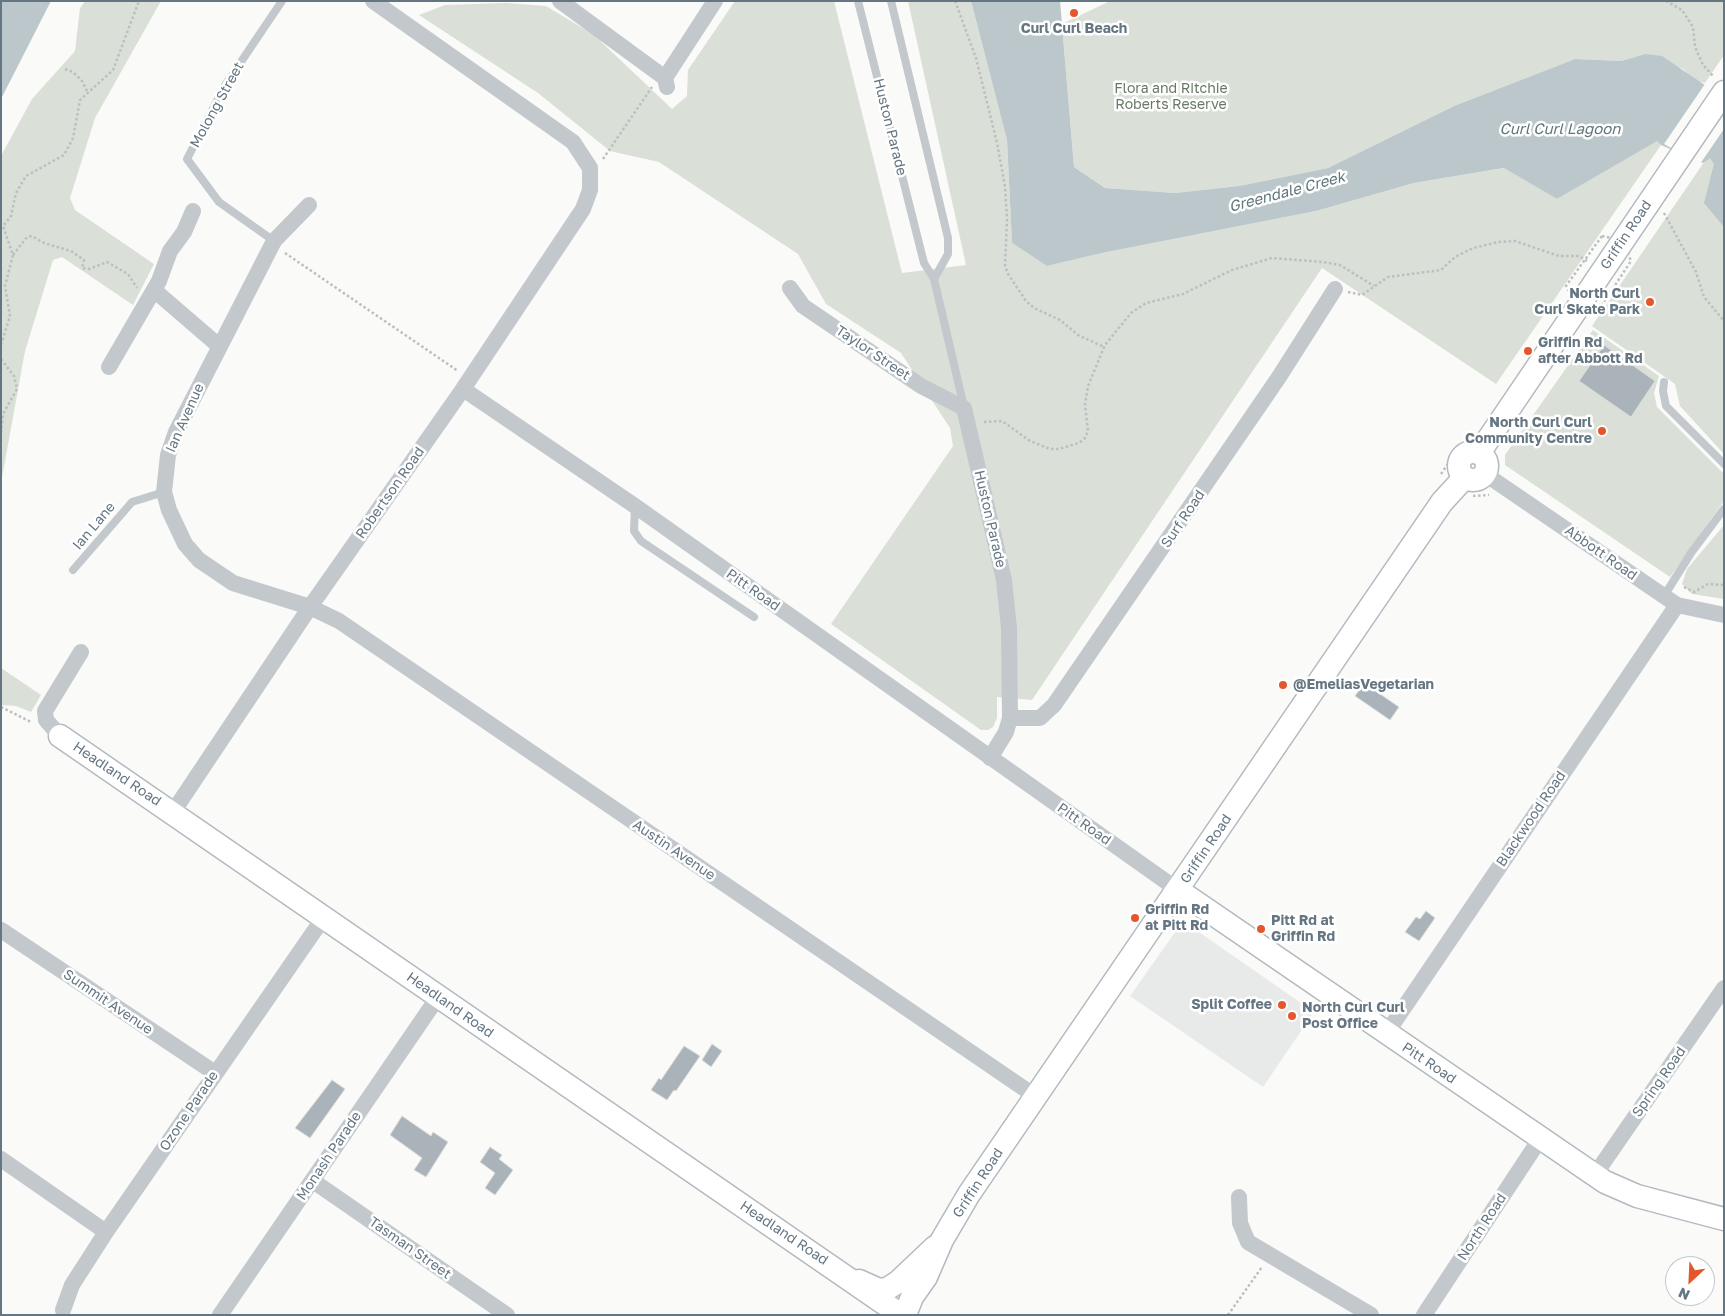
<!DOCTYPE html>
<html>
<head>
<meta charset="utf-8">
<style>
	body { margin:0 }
	#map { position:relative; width:1725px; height:1316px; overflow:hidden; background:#fafaf8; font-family:"Golos Text",sans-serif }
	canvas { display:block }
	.frame { position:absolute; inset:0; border:2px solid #657683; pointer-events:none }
	.north { position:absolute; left:1665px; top:1256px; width:50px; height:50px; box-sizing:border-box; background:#fff; border:1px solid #c1c8cd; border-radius:50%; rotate:205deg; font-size:14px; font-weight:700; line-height:20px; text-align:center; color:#657683 }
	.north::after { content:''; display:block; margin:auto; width:18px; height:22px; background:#e4572e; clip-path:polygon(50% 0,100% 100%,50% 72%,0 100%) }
</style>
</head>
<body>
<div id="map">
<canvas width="1725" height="1316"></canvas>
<div class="frame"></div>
<div class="north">N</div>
</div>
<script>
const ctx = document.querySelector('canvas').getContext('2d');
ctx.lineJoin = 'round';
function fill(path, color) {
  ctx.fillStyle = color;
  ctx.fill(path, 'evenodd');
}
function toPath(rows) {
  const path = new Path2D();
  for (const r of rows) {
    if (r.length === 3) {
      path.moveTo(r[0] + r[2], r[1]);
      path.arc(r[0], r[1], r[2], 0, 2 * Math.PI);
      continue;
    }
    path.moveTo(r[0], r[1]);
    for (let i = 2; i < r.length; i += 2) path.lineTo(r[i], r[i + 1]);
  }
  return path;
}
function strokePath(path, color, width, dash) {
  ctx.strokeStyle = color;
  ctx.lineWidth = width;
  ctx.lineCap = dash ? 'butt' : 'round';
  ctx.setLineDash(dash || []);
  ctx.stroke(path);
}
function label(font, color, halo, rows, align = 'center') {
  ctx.font = font + ' "Golos Text",sans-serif';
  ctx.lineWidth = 5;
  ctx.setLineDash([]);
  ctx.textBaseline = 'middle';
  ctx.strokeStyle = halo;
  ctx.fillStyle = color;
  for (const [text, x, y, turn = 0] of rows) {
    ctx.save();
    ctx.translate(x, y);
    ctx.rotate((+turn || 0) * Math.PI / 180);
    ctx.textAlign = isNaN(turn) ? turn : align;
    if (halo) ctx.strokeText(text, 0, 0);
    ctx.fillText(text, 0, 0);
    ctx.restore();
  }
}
const built = toPath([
	[1183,921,1314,1012,1263,1087,1130,996]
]);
const green = toPath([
	[85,1,161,1,95,118,70,198,75,210,154,264,133,305,62,257,53,260,25,351,1,483,1,156,32,99,75,51,80,8],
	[735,1,834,1,902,273,966,265,908,1,971,1,1007,140,1012,243,1047,266,1102,253,1316,211,1414,183,1505,168,1557,199,1657,140,1661,145,1496,384,1322,268,1032,700,997,697,997,718,993,727,988,730,981,730,831,624,953,446,950,428,901,353,826,304,798,254,659,162,610,151,538,93,419,15,445,5,506,3,546,6,594,35,672,109,687,96,688,70],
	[1110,1,1724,1,1724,55,1705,83,1694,80,1683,69,1645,54,1621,61,1575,59,1454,106,1328,168,1239,186,1175,193,1105,188,1074,167,1062,24],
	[1724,133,1724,454,1680,406,1675,384,1592,326],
	[1593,330,1659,376,1654,393,1657,407,1724,474,1724,501,1670,577,1505,465,1505,455],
	[1724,525,1724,599,1692,594,1682,584,1687,569],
	[1,668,41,695,31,712,16,706,1,705]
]);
const water = toPath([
	[1,1,51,1,1,99],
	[971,1,1060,1,1074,167,1105,188,1175,193,1239,186,1328,168,1454,106,1575,59,1621,61,1645,54,1662,56,1724,98,1724,227,1704,203,1714,164,1710,158,1703,163,1661,145,1657,141,1557,199,1504,168,1414,183,1316,211,1102,253,1047,266,1012,243,1007,140]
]);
const pier = toPath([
	[1705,84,1724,96,1724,129,1700,164,1664,144]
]);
const building = toPath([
	[1604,345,1655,381,1631,417,1579,381,1604,345],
	[1364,683,1399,707,1390,720,1355,696,1364,683],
	[1426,911,1435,918,1419,941,1405,932,1416,917,1420,919,1426,911],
	[712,1044,722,1051,711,1067,702,1060,712,1044],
	[684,1046,700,1056,676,1091,674,1090,667,1100,651,1090,659,1078,661,1080,684,1046],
	[332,1080,345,1089,310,1138,295,1128,332,1080],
	[402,1116,431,1136,433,1132,448,1142,426,1177,414,1170,422,1158,390,1135,402,1116],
	[490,1147,502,1155,499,1159,513,1170,495,1195,485,1188,495,1173,480,1162,490,1147]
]);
const path = toPath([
	[955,1,976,58,997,143,1005,186,1007,219,1005,266,1008,274,1026,301,1034,308,1060,320,1078,335,1104,347],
	[1666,1,1682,10,1693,27,1695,47,1703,65,1714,77],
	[65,69,73,72,82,81,88,93],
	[603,159,652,87],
	[1664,213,1696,272,1704,297,1724,321],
	[1602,236,1623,240,1631,261,1600,308,1577,306,1566,286,1602,236],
	[285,253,458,371],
	[13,255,27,237,32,236,44,243,71,251,84,260,82,268,89,269,107,262,128,274,137,288],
	[1348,292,1362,295,1388,277,1441,270,1455,257,1473,248,1498,242,1515,241,1559,256,1579,256,1587,261],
	[1,345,10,316,5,286,13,255,3,226,11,216,16,193,26,176,64,155,73,138,80,100,113,70,139,1],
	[1,359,14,376,17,389,3,414,1,433],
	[984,422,1002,421,1030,441,1050,449,1059,449,1079,443,1085,438,1088,431,1085,405,1088,386,1105,345,1131,313,1146,303,1183,294,1232,270,1272,258,1323,262,1340,265,1374,286],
	[1441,474,1462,443],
	[1473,496,1489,495],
	[1684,587,1694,592,1708,584,1724,585],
	[1,707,31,722],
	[1228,1315,1262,1267]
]);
const lane = toPath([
	[858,1,924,263,934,279,964,407],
	[891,1,948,238,948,254,934,279],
	[274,241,219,202,187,159,224,87,282,1],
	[1664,382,1663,391,1666,406,1724,464],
	[635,506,634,531,641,541,754,617],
	[73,570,132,502,164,492],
	[1664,596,1691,553,1724,509]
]);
const street = toPath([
	[560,1,665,78,667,87],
	[665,78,715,1],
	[309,205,274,241,176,432,168,455,164,492,169,510,185,544,199,560,233,583,310,607,339,621,1035,1096],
	[790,288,803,306,921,386,964,408,1004,580,1009,628,1010,718,1006,732,990,758],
	[154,290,219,346],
	[109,367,159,281,170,251,184,232,193,211],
	[463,389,635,506,1178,890],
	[1485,474,1677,605,1724,615],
	[1010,718,1040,718,1054,705,1279,377,1335,289],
	[60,736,46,720,45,711,81,652],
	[173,812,310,607,463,389,583,209,590,190,590,168,573,142,373,1],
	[1,930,215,1073],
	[1386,1034,1677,605],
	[1,1159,106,1232],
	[1594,1176,1724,988],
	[313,1181,507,1315],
	[1239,1197,1240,1223,1248,1242,1371,1315],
	[63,1310,72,1285,106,1232,324,917],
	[220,1315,438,997],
	[1424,1315,1540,1139]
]);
const secondary = toPath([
	[1473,466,14],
	[1479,453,1724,92],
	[60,736,901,1315],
	[1178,890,1605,1182,1637,1196,1724,1219],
	[859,1281,879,1290,887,1289,898,1282,935,1247],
	[905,1315,912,1297,926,1277,942,1240,969,1194,1442,502,1464,478]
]);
const markers = [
	[1074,13,5,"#e4572e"],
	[1650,302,5,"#e4572e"],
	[1528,351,5,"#e4572e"],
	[1602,431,5,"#e4572e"],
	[1283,685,5,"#e4572e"],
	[1135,918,5,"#e4572e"],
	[1261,929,5,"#e4572e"],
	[1282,1005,5,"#e4572e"],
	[1292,1016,5,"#e4572e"]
];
const poiNames = [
	["Curl Curl Beach",1074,29,"center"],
	["North Curl",1640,294,"right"],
	["Curl Skate Park",1640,310,"right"],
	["Griffin Rd",1538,343],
	["after Abbott Rd",1538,359],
	["North Curl Curl",1592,423,"right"],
	["Community Centre",1592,439,"right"],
	["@EmeliasVegetarian",1293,685],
	["Griffin Rd",1145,910],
	["at Pitt Rd",1145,926],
	["Pitt Rd at",1271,921],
	["Griffin Rd",1271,937],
	["Split Coffee",1272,1005,"right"],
	["North Curl Curl",1302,1008],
	["Post Office",1302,1024]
];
const parkNames = [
	["Flora and Ritchie",1171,89],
	["Roberts Reserve",1171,105]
];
const streetNames = [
	["Molong Street",217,105,-61],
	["Huston Parade",890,127,76],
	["Griffin Road",1626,235,-56],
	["Taylor Street",873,353,34],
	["Ian Avenue",185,418,-66],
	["Robertson Road",390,493,-55],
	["Huston Parade",990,519,77],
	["Surf Road",1183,519,-56],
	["Ian Lane",94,526,-50],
	["Abbott Road",1601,553,35],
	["Pitt Road",753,590,35],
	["Headland Road",117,774,34],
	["Blackwood Road",1531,819,-56],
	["Pitt Road",1084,824,35],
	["Griffin Road",1206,849,-56],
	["Austin Avenue",674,850,34],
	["Summit Avenue",108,1002,34],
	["Headland Road",450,1005,35],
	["Pitt Road",1429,1063,34],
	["Spring Road",1659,1082,-55],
	["Ozone Parade",189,1111,-56],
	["Monash Parade",329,1156,-56],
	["Griffin Road",978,1183,-57],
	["North Road",1482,1227,-57],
	["Headland Road",784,1233,34],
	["Tasman Street",410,1248,35]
];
const waterNames = [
	["Curl Curl Lagoon",1560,129],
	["Greendale Creek",1287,192,-15]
];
fill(built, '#e8e9e9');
fill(green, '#dadfd7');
fill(water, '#bbc7cb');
fill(pier, '#fafaf8');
fill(building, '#aab3b9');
strokePath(building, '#dcdcda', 1);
strokePath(secondary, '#b3babf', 25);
strokePath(path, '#bbbfc2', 2.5, [2.5, 2.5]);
strokePath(lane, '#c3c8cc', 8);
strokePath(street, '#c3c8cc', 16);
strokePath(secondary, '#fff', 22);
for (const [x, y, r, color] of markers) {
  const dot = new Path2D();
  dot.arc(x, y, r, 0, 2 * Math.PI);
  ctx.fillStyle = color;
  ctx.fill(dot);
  strokePath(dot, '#fff', 2);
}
label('bold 14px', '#657683', '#fff', poiNames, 'left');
label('14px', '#687a64', '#fff', parkNames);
label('14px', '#657683', '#fff', streetNames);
label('italic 15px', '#60757c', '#fff', waterNames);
</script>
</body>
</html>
